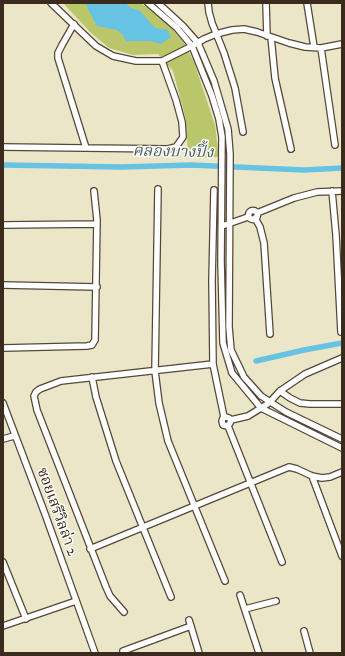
<!DOCTYPE html>
<html>
<head>
<meta charset="utf-8">
<style>
	body { margin:0 }
	#map { position:relative; width:345px; height:656px; overflow:hidden; background:#ece6c9; font-family:"IM FELL DW Pica",serif }
	canvas { display:block }
	.frame { position:absolute; inset:0; border:4px solid #3b2a1e; pointer-events:none }
</style>
</head>
<body>
<div id="map">
<canvas width="345" height="656"></canvas>
<div class="frame"></div>
</div>
<script>
const ctx = document.querySelector('canvas').getContext('2d');
ctx.lineJoin = 'round';
function fill(path, color) {
  ctx.fillStyle = color;
  ctx.fill(path, 'evenodd');
}
function toPath(rows) {
  const path = new Path2D();
  for (const r of rows) {
    if (r.length === 3) {
      path.moveTo(r[0] + r[2], r[1]);
      path.arc(r[0], r[1], r[2], 0, 2 * Math.PI);
      continue;
    }
    path.moveTo(r[0], r[1]);
    for (let i = 2; i < r.length; i += 2) path.lineTo(r[i], r[i + 1]);
  }
  return path;
}
function strokePath(path, color, width, dash) {
  ctx.strokeStyle = color;
  ctx.lineWidth = width;
  ctx.lineCap = dash ? 'butt' : 'round';
  ctx.setLineDash(dash || []);
  ctx.stroke(path);
}
function label(font, color, halo, rows, align = 'center') {
  ctx.font = font + ' "IM FELL DW Pica","Noto Serif Thai",serif';
  ctx.lineWidth = 3;
  ctx.setLineDash([]);
  ctx.textBaseline = 'middle';
  ctx.strokeStyle = halo;
  ctx.fillStyle = color;
  for (const [text, x, y, turn = 0] of rows) {
    ctx.save();
    ctx.translate(x, y);
    ctx.rotate((+turn || 0) * Math.PI / 180);
    ctx.textAlign = isNaN(turn) ? turn : align;
    if (halo) ctx.strokeText(text, 0, 0);
    ctx.fillText(text, 0, 0);
    ctx.restore();
  }
}
const green = toPath([
	[63,3,141,3,170,26,184,43,194,62,215,125,219,157,188,157,186,120,173,71,158,54,133,55,109,48,90,32]
]);
const water = toPath([
	[85,3,126,3,129,7,140,11,155,28,167,30,171,37,161,44,151,41,126,41,123,35,117,30,97,26]
]);
const canal = toPath([
	[3,165,122,167,191,165,304,170,342,168],
	[256,361,304,350,342,343]
]);
const street = toPath([
	[51,3,96,46,113,56,136,61,162,61,192,46,204,39,216,34,232,30,244,29,257,32,289,43,305,47,321,48,342,44],
	[148,3,177,28,192,46,212,96,219,119,222,137,221,261,223,343,232,373,261,408,342,448],
	[158,3,183,26,198,43,214,81,228,129,230,154,229,327,231,350,244,377,261,396,286,412,342,439],
	[208,3,209,12,212,23,224,53,235,88,243,132],
	[266,3,267,36],
	[307,3,314,47],
	[74,24,62,45,58,53,58,58,86,148],
	[271,37,275,78,291,149],
	[321,48,335,145],
	[3,147,168,149,176,147,183,137,182,122,176,100,162,61],
	[158,189,155,371,159,403,168,441,225,581],
	[214,190,212,281,213,364,224,417],
	[332,191,336,235,341,332],
	[253,215,4.5],
	[257,213,294,198,317,192,342,191],
	[255,218,260,227,264,243,270,334],
	[3,225,97,224],
	[222,226,248,217],
	[3,285,97,287],
	[3,348,87,346,92,345,95,340,97,220,94,191],
	[92,377,96,397,116,461,171,597],
	[280,391,290,398,300,403,310,404,342,404],
	[3,403,45,514,95,653],
	[231,420,229,418,226,417,223,418,222,421,223,425,228,426,230,423,231,420,248,416,269,403,280,391,305,374,342,358],
	[228,426,282,562],
	[3,439,14,436],
	[312,476,342,556],
	[90,549,289,467,297,469,312,476,322,478,330,477,342,472],
	[3,562,26,619],
	[240,595,259,653],
	[245,609,276,601],
	[124,612,110,596,106,587,37,410,34,396,36,392,40,389,61,381,213,364],
	[189,620,199,653],
	[3,626,76,601],
	[304,631,310,653],
	[123,651,191,626]
]);
const streetNames = [
	["ซอยเสรีวิลล่า 2",56,512,70]
];
const waterNames = [
	["คลองบางปิ้ง",173,153,1]
];
fill(green, '#b9c76a');
fill(water, '#66c3e4');
strokePath(canal, '#66c3e4', 5.5);
strokePath(street, '#564638', 8);
strokePath(street, '#fff', 5.5);
label('15px', '#3b2a1e', '#fdfcf7', streetNames);
label('italic 16px', '#4a6063', '#fdfcf7', waterNames);
</script>
</body>
</html>
